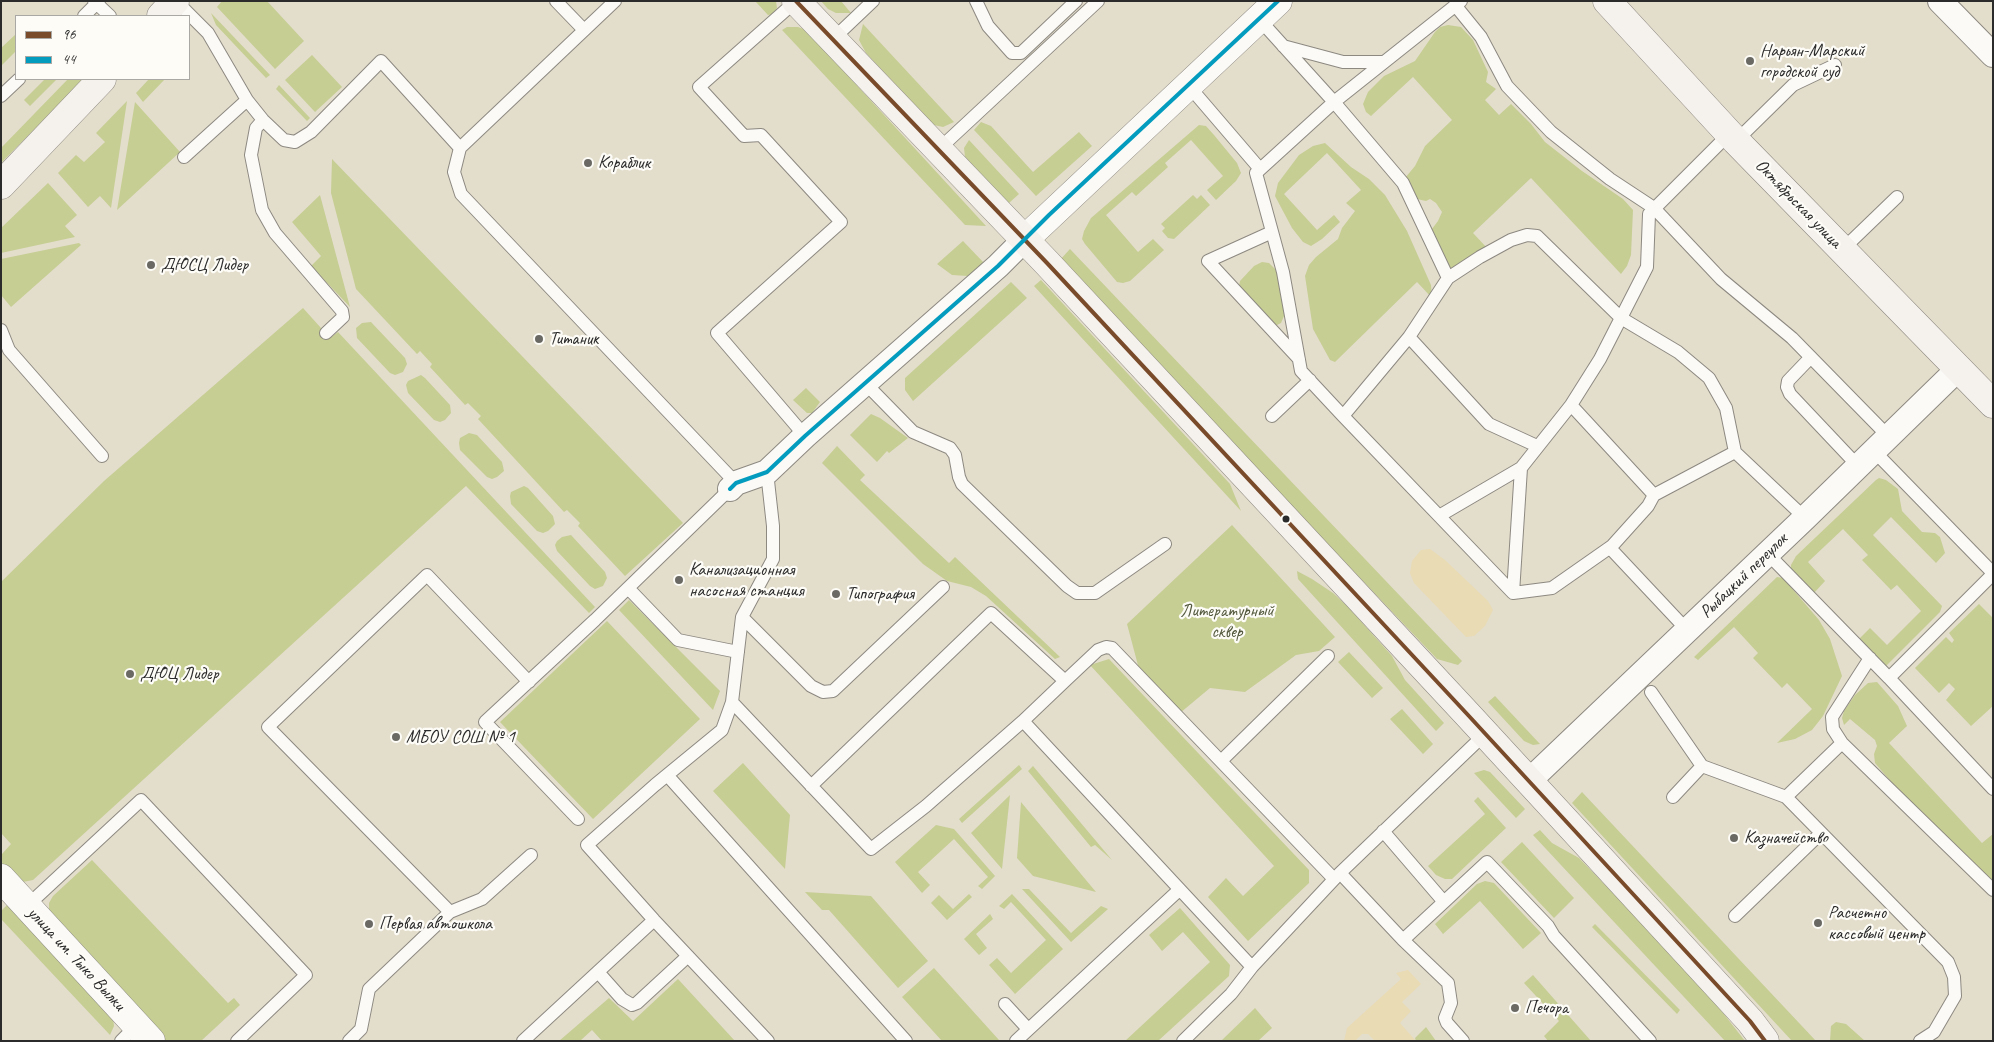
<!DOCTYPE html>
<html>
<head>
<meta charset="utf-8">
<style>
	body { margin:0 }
	#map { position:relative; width:1994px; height:1042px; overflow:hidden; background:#e3ddcc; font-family:Caveat,sans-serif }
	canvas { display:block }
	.frame { position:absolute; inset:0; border:2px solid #2b2b2b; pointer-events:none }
	.legend { position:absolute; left:15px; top:15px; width:175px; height:65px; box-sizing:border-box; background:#fdfcf7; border:1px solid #a9a8a5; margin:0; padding:6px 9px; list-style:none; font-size:15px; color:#2b2b2b }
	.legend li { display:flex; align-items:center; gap:10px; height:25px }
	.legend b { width:25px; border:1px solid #a9a8a5 }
</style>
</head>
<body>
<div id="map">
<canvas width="1994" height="1042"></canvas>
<div class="frame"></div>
<ul class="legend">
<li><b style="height:6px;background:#7a4b2a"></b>96</li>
<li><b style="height:6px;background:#049cbe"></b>44</li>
</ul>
</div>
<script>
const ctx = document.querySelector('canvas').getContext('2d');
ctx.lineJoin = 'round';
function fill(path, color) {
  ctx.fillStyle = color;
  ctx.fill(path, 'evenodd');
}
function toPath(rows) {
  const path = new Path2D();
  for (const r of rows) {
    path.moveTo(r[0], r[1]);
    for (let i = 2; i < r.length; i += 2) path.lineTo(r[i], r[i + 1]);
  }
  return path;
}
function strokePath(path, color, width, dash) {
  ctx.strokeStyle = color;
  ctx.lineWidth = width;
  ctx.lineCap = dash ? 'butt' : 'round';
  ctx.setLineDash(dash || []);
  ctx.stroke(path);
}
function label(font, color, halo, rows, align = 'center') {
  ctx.font = font + ' Caveat,sans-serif';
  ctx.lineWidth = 4.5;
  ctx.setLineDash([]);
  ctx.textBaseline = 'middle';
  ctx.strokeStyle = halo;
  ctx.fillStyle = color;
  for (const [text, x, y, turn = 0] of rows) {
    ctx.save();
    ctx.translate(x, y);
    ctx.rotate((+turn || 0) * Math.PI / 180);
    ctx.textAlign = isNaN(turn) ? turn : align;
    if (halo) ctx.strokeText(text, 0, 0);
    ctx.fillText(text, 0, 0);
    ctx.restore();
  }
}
const green = toPath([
	[222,1,267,1,304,41,275,69,217,7],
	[755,1,776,1,777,8,773,14,768,15],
	[821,1,841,1,851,13,836,13,828,9],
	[211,13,270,75,266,78,216,25],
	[863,24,954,122,943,127,934,125,866,53,859,40],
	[1448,25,1461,27,1473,40,1488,72,1486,82,1496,89,1485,100,1499,115,1511,104,1531,124,1545,142,1582,171,1623,199,1633,210,1631,255,1627,266,1621,274,1531,178,1473,233,1488,249,1453,268,1438,266,1431,258,1425,244,1425,238,1438,221,1442,212,1436,203,1430,199,1426,201,1417,199,1405,178,1415,166,1425,146,1452,120,1413,77,1371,116,1366,112,1363,104,1368,92,1384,76,1415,61,1435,32,1440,27],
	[787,27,798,27,806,30,986,226,965,225,782,30],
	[16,34,16,51,1,66,1,48],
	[312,55,342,87,315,112,285,80],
	[45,79,57,79,30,106,24,100],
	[68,79,84,79,1,163,1,148],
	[149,79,165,79,143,102,136,93],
	[279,85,310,118,307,121,276,89],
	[127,101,111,208,100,196,88,207,58,173,76,155,84,162,105,142,96,133],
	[135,102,180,152,117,210],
	[981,122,991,126,1033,172,1079,132,1092,146,1036,196,974,130],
	[1199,125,1206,126,1214,135,1237,163,1241,173,1236,181,1216,200,1207,190,1223,176,1191,140,1165,163,1168,167,1136,196,1132,192,1106,215,1138,252,1153,239,1164,250,1130,281,1123,283,1117,282,1085,244,1082,239,1084,231,1091,218],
	[969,140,1019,194,1009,203,965,157,964,148],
	[1325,143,1351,167,1369,179,1385,195,1407,231,1431,285,1432,298,1417,282,1335,362,1330,360,1313,329,1305,276,1309,265,1316,257,1338,239,1342,228,1355,211,1346,203,1361,190,1327,153,1284,194,1317,230,1334,215,1340,222,1322,239,1311,246,1303,242,1292,228,1275,196,1278,183,1299,155,1313,146],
	[332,159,683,523,625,576,578,526,580,523,567,510,564,512,478,419,481,416,468,403,465,405,430,367,432,364,420,351,417,354,356,289,331,193],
	[48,183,77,215,65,226,75,237,1,253,1,228],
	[320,195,350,307,311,266,321,256,292,222],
	[1193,195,1197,199,1201,195,1210,205,1174,239,1168,238,1162,231,1165,228,1161,224],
	[963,241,985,264,977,271,968,276,952,275,937,264],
	[79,243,81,245,11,307,1,295,1,259],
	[1070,249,1462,661,1458,665,1437,659,1059,261],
	[1262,262,1269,263,1277,271,1284,302,1284,316,1281,323,1275,326,1239,286,1240,281,1254,266],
	[1041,280,1230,484,1241,511,1034,286],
	[1011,282,1027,298,913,401,905,390,905,378],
	[303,308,330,338,338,332,595,607,589,613,466,486,33,880,23,882,3,867,2,861,2,854,11,844,1,833,1,582,104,481],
	[371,322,405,358,407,364,403,372,395,375,390,373,357,338,356,328,362,323],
	[421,375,425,378,450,405,451,413,445,420,440,422,434,420,408,393,406,385,408,381],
	[806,388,820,402,812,413,807,413,793,400],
	[871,414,880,418,908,438,889,453,887,451,877,462,850,435],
	[469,433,477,435,502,462,504,471,497,477,492,479,487,477,460,450,459,443,460,438],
	[837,446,865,475,860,480,949,563,955,557,1060,657,1055,659,986,596,971,587,947,581,923,564,822,463],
	[1879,478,1886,480,1898,489,1902,511,1922,532,1935,533,1940,537,1945,553,1936,563,1891,517,1873,535,1942,606,1940,612,1885,667,1858,640,1870,628,1887,645,1921,611,1897,585,1891,590,1862,560,1868,555,1843,529,1808,562,1825,581,1814,593,1791,568,1791,565,1796,556,1876,480],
	[524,486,528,488,553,516,555,524,548,531,543,533,537,531,511,504,510,496,511,492],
	[1232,525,1335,637,1319,651,1296,655,1245,692,1210,688,1180,713,1139,669,1127,624],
	[571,535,605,572,607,578,603,586,595,589,590,586,557,551,555,545,557,541,562,537],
	[1297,571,1312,579,1333,593,1348,607,1392,656,1405,680,1444,723,1436,731,1298,579],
	[1777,577,1783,578,1819,620,1830,639,1842,676,1823,716,1812,730,1795,739,1777,743,1812,709,1787,683,1782,688,1753,658,1758,653,1734,627,1698,660,1694,657],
	[629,600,720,691,713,710,619,610],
	[1979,604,1993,618,1993,706,1971,726,1946,700,1955,689,1949,683,1939,693,1915,668,1946,637,1952,643,1954,640,1949,633],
	[607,621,700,719,593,819,500,722],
	[1349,652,1383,688,1372,698,1338,662],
	[1109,659,1309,870,1309,883,1248,941,1208,897,1226,878,1243,896,1274,866,1090,665],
	[1877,682,1898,706,1907,726,1889,743,1982,843,1993,834,1993,883,1893,784,1875,763,1874,754,1877,746,1875,740,1850,719,1844,725,1842,718,1844,711,1855,695,1868,683],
	[1495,696,1540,744,1533,745,1524,741,1488,702],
	[1402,709,1433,744,1423,754,1390,719],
	[743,763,790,815,785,869,713,791],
	[1019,765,1022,769,962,823,959,819],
	[1033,766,1112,860,1095,845,1091,847,1028,771],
	[1484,770,1490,772,1525,809,1516,818,1474,773],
	[1582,792,1816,1041,1792,1041,1572,803],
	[1010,795,1002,869,971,833],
	[1478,797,1506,828,1452,879,1445,879,1436,875,1428,866,1485,814,1474,801],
	[1021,802,1096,892,1033,876,1017,858],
	[936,825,954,829,995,876,982,889,978,886,988,877,954,839,918,872,930,885,922,893,895,862],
	[1540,830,1552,843,1579,858,1698,981,1745,1041,1725,1041,1533,835],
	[1522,842,1574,898,1554,918,1501,862],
	[92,860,228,1003,234,998,240,1005,201,1041,165,1041,49,912,49,903,53,896],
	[1485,881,1494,883,1541,933,1523,949,1480,901,1443,934,1435,924,1477,884],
	[1022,889,1029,889,1071,933,1101,906,1108,909,1071,942],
	[805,892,871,896,928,961,898,988,829,910,822,910],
	[969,894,972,897,947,920,931,903,939,895,953,909],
	[1012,894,1063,949,1015,994,989,965,997,958,1011,973,1046,940,1011,902,1004,909,999,906],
	[7,905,113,1018,114,1026,110,1035,1,919,1,911],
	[1180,908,1230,965,1229,976,1158,1041,1125,1041,1210,962,1183,932,1162,951,1149,935],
	[990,914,993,919,976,934,987,948,979,955,964,939],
	[1595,924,1680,1010,1677,1014,1592,927],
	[934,968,999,1040,998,1041,942,1041,902,997],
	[1533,975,1591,1041,1548,1041,1544,1036,1559,1021,1524,983],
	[678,979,735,1041,602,1041,592,1030,580,1041,559,1041,609,998,633,1021],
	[1255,1008,1272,1028,1258,1041,1221,1041],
	[1836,1022,1846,1024,1865,1041,1830,1041,1831,1026],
	[1426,1027,1436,1041,1416,1041,1415,1038]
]);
const sand = toPath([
	[1430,549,1445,560,1488,601,1493,610,1485,626,1474,636,1466,637,1414,583,1410,573,1412,561,1421,550],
	[1408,970,1421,984,1402,1002,1411,1011,1400,1023,1416,1041,1375,1041,1368,1034,1362,1034,1355,1041,1344,1041,1347,1028,1401,979,1396,973]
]);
const service = toPath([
	[94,1,110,16],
	[176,1,208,33,247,100,263,120,284,140,295,142,311,132,381,61,460,148],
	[556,1,584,30],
	[615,1,460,148,454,172,461,194,736,483],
	[796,1,699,87,744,136,761,135,841,222,717,333,805,436],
	[976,1,988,26,1012,53,1021,53,1076,1],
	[1455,5,1481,37,1507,86,1551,132,1610,179,1654,208,1721,279,1792,338,1888,436],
	[84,16,99,1],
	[1259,19,1334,102,1461,1],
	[833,39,873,1],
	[1283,46,1343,62,1384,62],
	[1188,85,1260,169],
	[1,96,19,79],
	[263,120,256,128,251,155,262,210,275,233,342,311,343,317,326,333],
	[1736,141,1793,85,1835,65],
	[938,150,1098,1],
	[184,157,247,100],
	[1272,232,1208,261,1299,359],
	[1842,250,1897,197],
	[1448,278,1480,257,1511,240,1527,235,1537,236,1621,318,1678,352,1709,378,1726,408,1735,452],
	[1,330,9,350,102,456],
	[1409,337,1489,424,1537,446],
	[1811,357,1788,381,1787,387,1790,394,1858,466],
	[866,384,913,432,950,448,955,455,959,477,962,484,1067,586,1077,593,1095,593,1165,544],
	[1571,405,1654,495],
	[1272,416,1310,380],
	[1343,416,1409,337,1448,278,1403,183,1334,102,1256,173,1283,272,1301,371,1343,416,1513,593,1552,588,1612,546,1648,506,1654,495,1735,452,1805,518],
	[1874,451,1993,573],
	[767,472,773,526,773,559,742,617,732,702,722,730,655,785,587,845,654,920,768,1041],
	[1439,516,1521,468,1571,405,1600,359,1647,267,1649,214,1729,134],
	[1610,548,1687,630],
	[1767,553,1889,678,1993,574],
	[628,588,678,640,738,652],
	[1513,593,1521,468],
	[742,617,811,686,823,692,833,691,943,587],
	[1889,678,1993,789],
	[1065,681,1098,650,1106,647,1112,648,1334,879],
	[529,682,427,575,268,727,450,912,482,899,531,855],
	[1651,692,1702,766,1673,797],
	[732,702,871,849,926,806,1023,721,1252,967],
	[1842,743,1833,729,1832,717,1870,658],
	[1221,761,1328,656],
	[1702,766,1786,797,1842,743,1993,890],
	[667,775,906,1041],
	[811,786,991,613,1065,681,1023,721],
	[1786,797,1948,962,1954,977,1955,996,1934,1032,1920,1041],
	[578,819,485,722,595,620,730,489],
	[1383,831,1444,902],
	[1340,873,1403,940,1487,862,1548,926,1554,936,1650,1041],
	[27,906,141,800,306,975,237,1041],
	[1735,916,1821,833],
	[1403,940,1448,983,1451,1003,1445,1018,1447,1023,1463,1041],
	[598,972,622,999,632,1005,637,1003,688,956],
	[1005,1004,1028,1029],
	[121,1041,137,1025],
	[349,1041,361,1029,369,989,450,912],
	[523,1041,654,920],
	[1016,1041,1179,890],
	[1183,1041,1231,994,1252,967,1340,873,1485,734]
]);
const minor = toPath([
	[1940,1,1993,55],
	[730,489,736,483,767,472,805,436,998,266,1024,240],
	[1529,781,1805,518,1958,369]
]);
const tertiary = toPath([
	[1024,240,1278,1],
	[1,878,151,1041]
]);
const secondary = toPath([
	[796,1,1047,263,1468,715,1750,1021,1765,1041],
	[1607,1,1736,141,1993,404],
	[161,16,175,1],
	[1,185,102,79]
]);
const bus1 = toPath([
	[796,1,1047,263,1468,715,1750,1021,1765,1041]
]);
const bus2 = toPath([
	[730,489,736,483,767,472,805,436,998,266,1049,215,1278,1]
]);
const markers = [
	[1750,61,5,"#6b6963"],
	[588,163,5,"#6b6963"],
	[151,265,5,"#6b6963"],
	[539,339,5,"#6b6963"],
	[1286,519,4.5,"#2b2b2b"],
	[679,580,5,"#6b6963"],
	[836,594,5,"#6b6963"],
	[130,674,5,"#6b6963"],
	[396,737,5,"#6b6963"],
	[1734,838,5,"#6b6963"],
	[1818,923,5,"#6b6963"],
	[369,924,5,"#6b6963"],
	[1515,1008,5,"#6b6963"]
];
const poiNames = [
	["Нарьян-Марский",1760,51],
	["городской суд",1760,72],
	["Кораблик",598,163],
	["ДЮСЦ Лидер",161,265],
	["Титаник",549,339],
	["Канализационная",689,570],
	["насосная станция",689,591],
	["Типография",846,594],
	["ДЮЦ Лидер",140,674],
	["МБОУ СОШ № 1",406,737],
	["Казначейство",1744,838],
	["Расчетно",1828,913],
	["кассовый центр",1828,934],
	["Первая автошкола",379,924],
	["Печора",1525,1008]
];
const streetNames = [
	["Октябрьская улица",1798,204,46],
	["Рыбацкий переулок",1744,576,-44],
	["улица им. Тыко Вылки",76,959,47]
];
const parkNames = [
	["Литературный",1227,611],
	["сквер",1227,632]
];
fill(green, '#c6ce93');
fill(sand, '#e9dbb3');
strokePath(service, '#8d8981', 14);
strokePath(minor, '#8d8981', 26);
strokePath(tertiary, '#8d8981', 29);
strokePath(secondary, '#8d8981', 29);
strokePath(service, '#fbfaf7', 12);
strokePath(minor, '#fbfaf7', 24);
strokePath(tertiary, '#fbfaf7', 28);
strokePath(secondary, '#f5f1ec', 28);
strokePath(bus1, '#7a4b2a', 4);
strokePath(bus2, '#049cbe', 4);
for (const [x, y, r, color] of markers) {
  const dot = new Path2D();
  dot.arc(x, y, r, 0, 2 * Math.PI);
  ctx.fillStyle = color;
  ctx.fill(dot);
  strokePath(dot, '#fdfcf7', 2);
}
label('18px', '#2b2b2b', '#fdfcf7', poiNames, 'left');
label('18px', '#2b2b2b', '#fdfcf7', streetNames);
label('18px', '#52583c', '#fdfcf7', parkNames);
</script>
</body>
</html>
